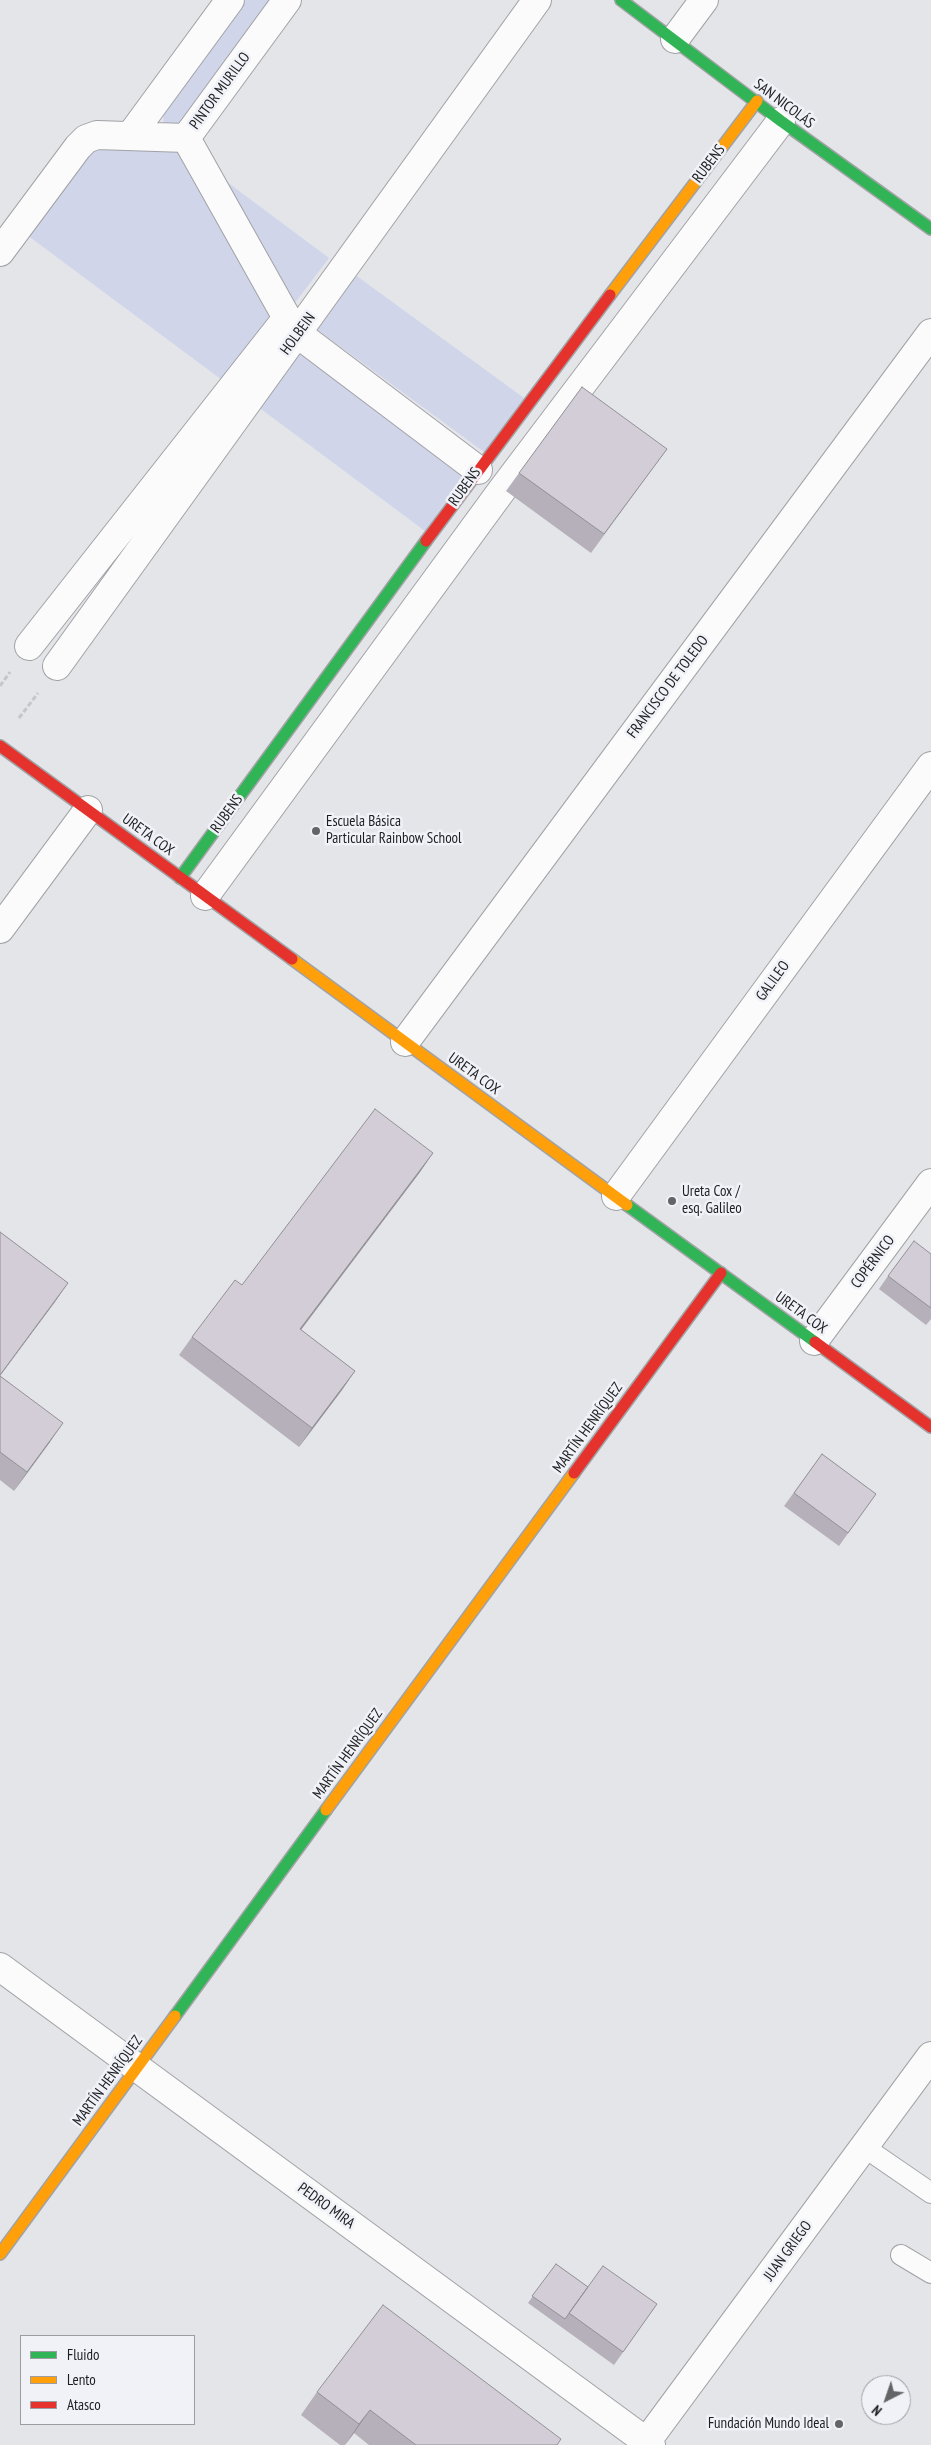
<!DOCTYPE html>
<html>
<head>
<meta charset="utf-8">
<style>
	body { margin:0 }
	#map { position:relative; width:931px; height:2445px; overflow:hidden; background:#e4e5e9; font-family:"PT Sans Narrow",sans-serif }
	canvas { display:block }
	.legend { position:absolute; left:20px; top:2335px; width:175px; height:90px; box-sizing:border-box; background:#f0f2f8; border:1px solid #9c9da2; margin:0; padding:6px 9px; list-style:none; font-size:15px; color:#1d1e20 }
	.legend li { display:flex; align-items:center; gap:10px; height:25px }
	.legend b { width:25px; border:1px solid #9c9da2 }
	.north { position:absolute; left:861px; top:2375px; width:50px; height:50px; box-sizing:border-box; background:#f0f2f8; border:1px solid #9c9da2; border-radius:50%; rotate:221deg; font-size:14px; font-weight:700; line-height:20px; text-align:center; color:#1d1e20 }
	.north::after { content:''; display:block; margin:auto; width:18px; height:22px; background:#636466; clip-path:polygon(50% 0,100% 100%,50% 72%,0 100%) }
</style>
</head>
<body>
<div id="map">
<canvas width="931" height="2445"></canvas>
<ul class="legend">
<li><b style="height:6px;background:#30b455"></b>Fluido</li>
<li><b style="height:6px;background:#ff9f0a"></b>Lento</li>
<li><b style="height:6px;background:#e5322d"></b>Atasco</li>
</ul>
<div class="north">N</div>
</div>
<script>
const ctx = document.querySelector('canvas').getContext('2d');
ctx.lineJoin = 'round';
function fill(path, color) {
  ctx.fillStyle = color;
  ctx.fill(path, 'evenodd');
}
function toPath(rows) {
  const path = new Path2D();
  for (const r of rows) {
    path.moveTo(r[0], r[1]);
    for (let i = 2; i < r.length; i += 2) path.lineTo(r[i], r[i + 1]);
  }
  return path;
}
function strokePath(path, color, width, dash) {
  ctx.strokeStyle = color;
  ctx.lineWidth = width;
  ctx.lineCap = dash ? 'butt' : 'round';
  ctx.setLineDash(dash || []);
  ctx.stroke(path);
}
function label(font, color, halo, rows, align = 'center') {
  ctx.font = font + ' "PT Sans Narrow",sans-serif';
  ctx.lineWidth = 5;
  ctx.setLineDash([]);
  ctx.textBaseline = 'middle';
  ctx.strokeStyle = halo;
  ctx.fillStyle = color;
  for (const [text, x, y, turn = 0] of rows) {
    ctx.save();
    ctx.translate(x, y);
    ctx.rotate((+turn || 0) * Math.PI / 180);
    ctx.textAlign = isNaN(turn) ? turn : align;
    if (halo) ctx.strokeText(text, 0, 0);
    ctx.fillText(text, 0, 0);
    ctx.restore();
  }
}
const green = toPath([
	[246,0,274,0,182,128,164,125,163,116],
	[185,147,282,334,468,470,425,531,27,235,95,148],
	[219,176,329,258,291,308],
	[354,274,524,398,484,452,315,328]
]);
const path = toPath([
	[0,686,10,672],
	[19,718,38,693]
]);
const lane = toPath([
	[864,2147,931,2193],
	[901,2255,931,2273]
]);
const street = toPath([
	[675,39,704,0],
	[131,135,230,0],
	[186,138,287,318,298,334,478,470],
	[186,138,287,0],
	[0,252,78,147,86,139,97,135,186,138],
	[29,646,287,318],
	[57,666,537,0],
	[205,896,502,490,781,121],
	[0,929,88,810],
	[405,1042,931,333],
	[616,1196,931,766],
	[814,1341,931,1183],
	[0,1967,651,2445],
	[644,2445,931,2056]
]);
const fast = toPath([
	[621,0,781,121,931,229],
	[180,878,426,541],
	[627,1205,815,1342],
	[175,2016,326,1810]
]);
const slow = toPath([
	[610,295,757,101],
	[292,959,627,1205],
	[326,1810,574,1473],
	[0,2254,175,2016]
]);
const jam = toPath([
	[426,541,610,295],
	[0,746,292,959],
	[815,1342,931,1427],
	[574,1473,721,1273]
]);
const wall = toPath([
	[667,449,591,553,506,491,519,473],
	[433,1153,420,1172,301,1330,355,1371,342,1390,299,1447,179,1355,192,1337],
	[931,1254,931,1319,926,1325,879,1289,888,1276],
	[0,1376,50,1442,14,1491,0,1480],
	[822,1454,876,1494,839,1546,784,1506],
	[556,2264,588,2287,657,2304,614,2365,528,2303],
	[317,2392,557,2445,369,2445,354,2433,345,2445,340,2445,301,2415]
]);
const shadedWall = toPath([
	[433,1153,420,1172,287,1348,300,1329],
	[68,1283,55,1302,0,1376,0,1375],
	[355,1371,342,1390,299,1447,312,1428],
	[63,1423,50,1442,14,1491,27,1472],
	[370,2410,354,2433,345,2445,359,2424]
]);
const building = toPath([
	[582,387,667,449,604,534,519,473,582,387],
	[375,1109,433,1153,300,1329,355,1371,312,1428,192,1337,235,1280,242,1285,375,1109],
	[0,1232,68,1283,0,1375,0,1232],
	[914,1241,931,1254,931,1308,888,1276,914,1241],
	[0,1376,63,1423,27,1472,0,1452,0,1376],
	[822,1454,876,1494,848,1533,794,1493,822,1454],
	[556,2264,588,2287,565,2319,532,2296,556,2264],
	[603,2266,657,2304,623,2352,569,2313,603,2266],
	[383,2305,561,2439,557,2445,416,2445,370,2410,359,2424,317,2392,383,2305]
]);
const markers = [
	[316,831,5,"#636466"],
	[672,1201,5,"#636466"],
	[839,2424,5,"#636466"]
];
const streetNames = [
	["PINTOR MURILLO",220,91,-54],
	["SAN NICOLÁS",784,104,37],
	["RUBENS",709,164,-53],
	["HOLBEIN",298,334,-54],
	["RUBENS",465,487,-54],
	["FRANCISCO DE TOLEDO",668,687,-53],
	["RUBENS",227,814,-54],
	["URETA COX",148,835,36],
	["GALILEO",773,981,-54],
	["URETA COX",474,1074,36],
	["COPÉRNICO",873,1262,-53],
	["URETA COX",801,1313,36],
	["MARTÍN HENRÍQUEZ",588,1428,-54],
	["MARTÍN HENRÍQUEZ",348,1754,-54],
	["MARTÍN HENRÍQUEZ",108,2081,-54],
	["PEDRO MIRA",326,2206,36],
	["JUAN GRIEGO",788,2251,-54]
];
const poiNames = [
	["Escuela Básica",326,822],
	["Particular Rainbow School",326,839],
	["Ureta Cox /",682,1192],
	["esq. Galileo",682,1209],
	["Fundación Mundo Ideal",829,2424,"right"]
];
fill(green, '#d0d5ea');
strokePath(lane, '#a1a2a5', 22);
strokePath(street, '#a1a2a5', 30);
strokePath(fast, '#a1a2a5', 14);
strokePath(slow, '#a1a2a5', 14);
strokePath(jam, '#a1a2a5', 14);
strokePath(path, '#c6c6c7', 3, [5, 2.5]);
strokePath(lane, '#fbfbfc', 20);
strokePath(street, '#fbfbfc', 28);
strokePath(fast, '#30b455', 11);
strokePath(slow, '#ff9f0a', 11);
strokePath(jam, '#e5322d', 11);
fill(wall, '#b5b0b9');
fill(shadedWall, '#939096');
fill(building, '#d2cdd7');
strokePath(building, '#939096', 1);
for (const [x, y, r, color] of markers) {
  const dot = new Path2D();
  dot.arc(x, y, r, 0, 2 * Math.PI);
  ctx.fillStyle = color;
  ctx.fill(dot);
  strokePath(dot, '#f0f2f8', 2);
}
label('15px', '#1d1e20', '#f0f2f8', streetNames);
label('15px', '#1d1e20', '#f0f2f8', poiNames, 'left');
</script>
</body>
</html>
